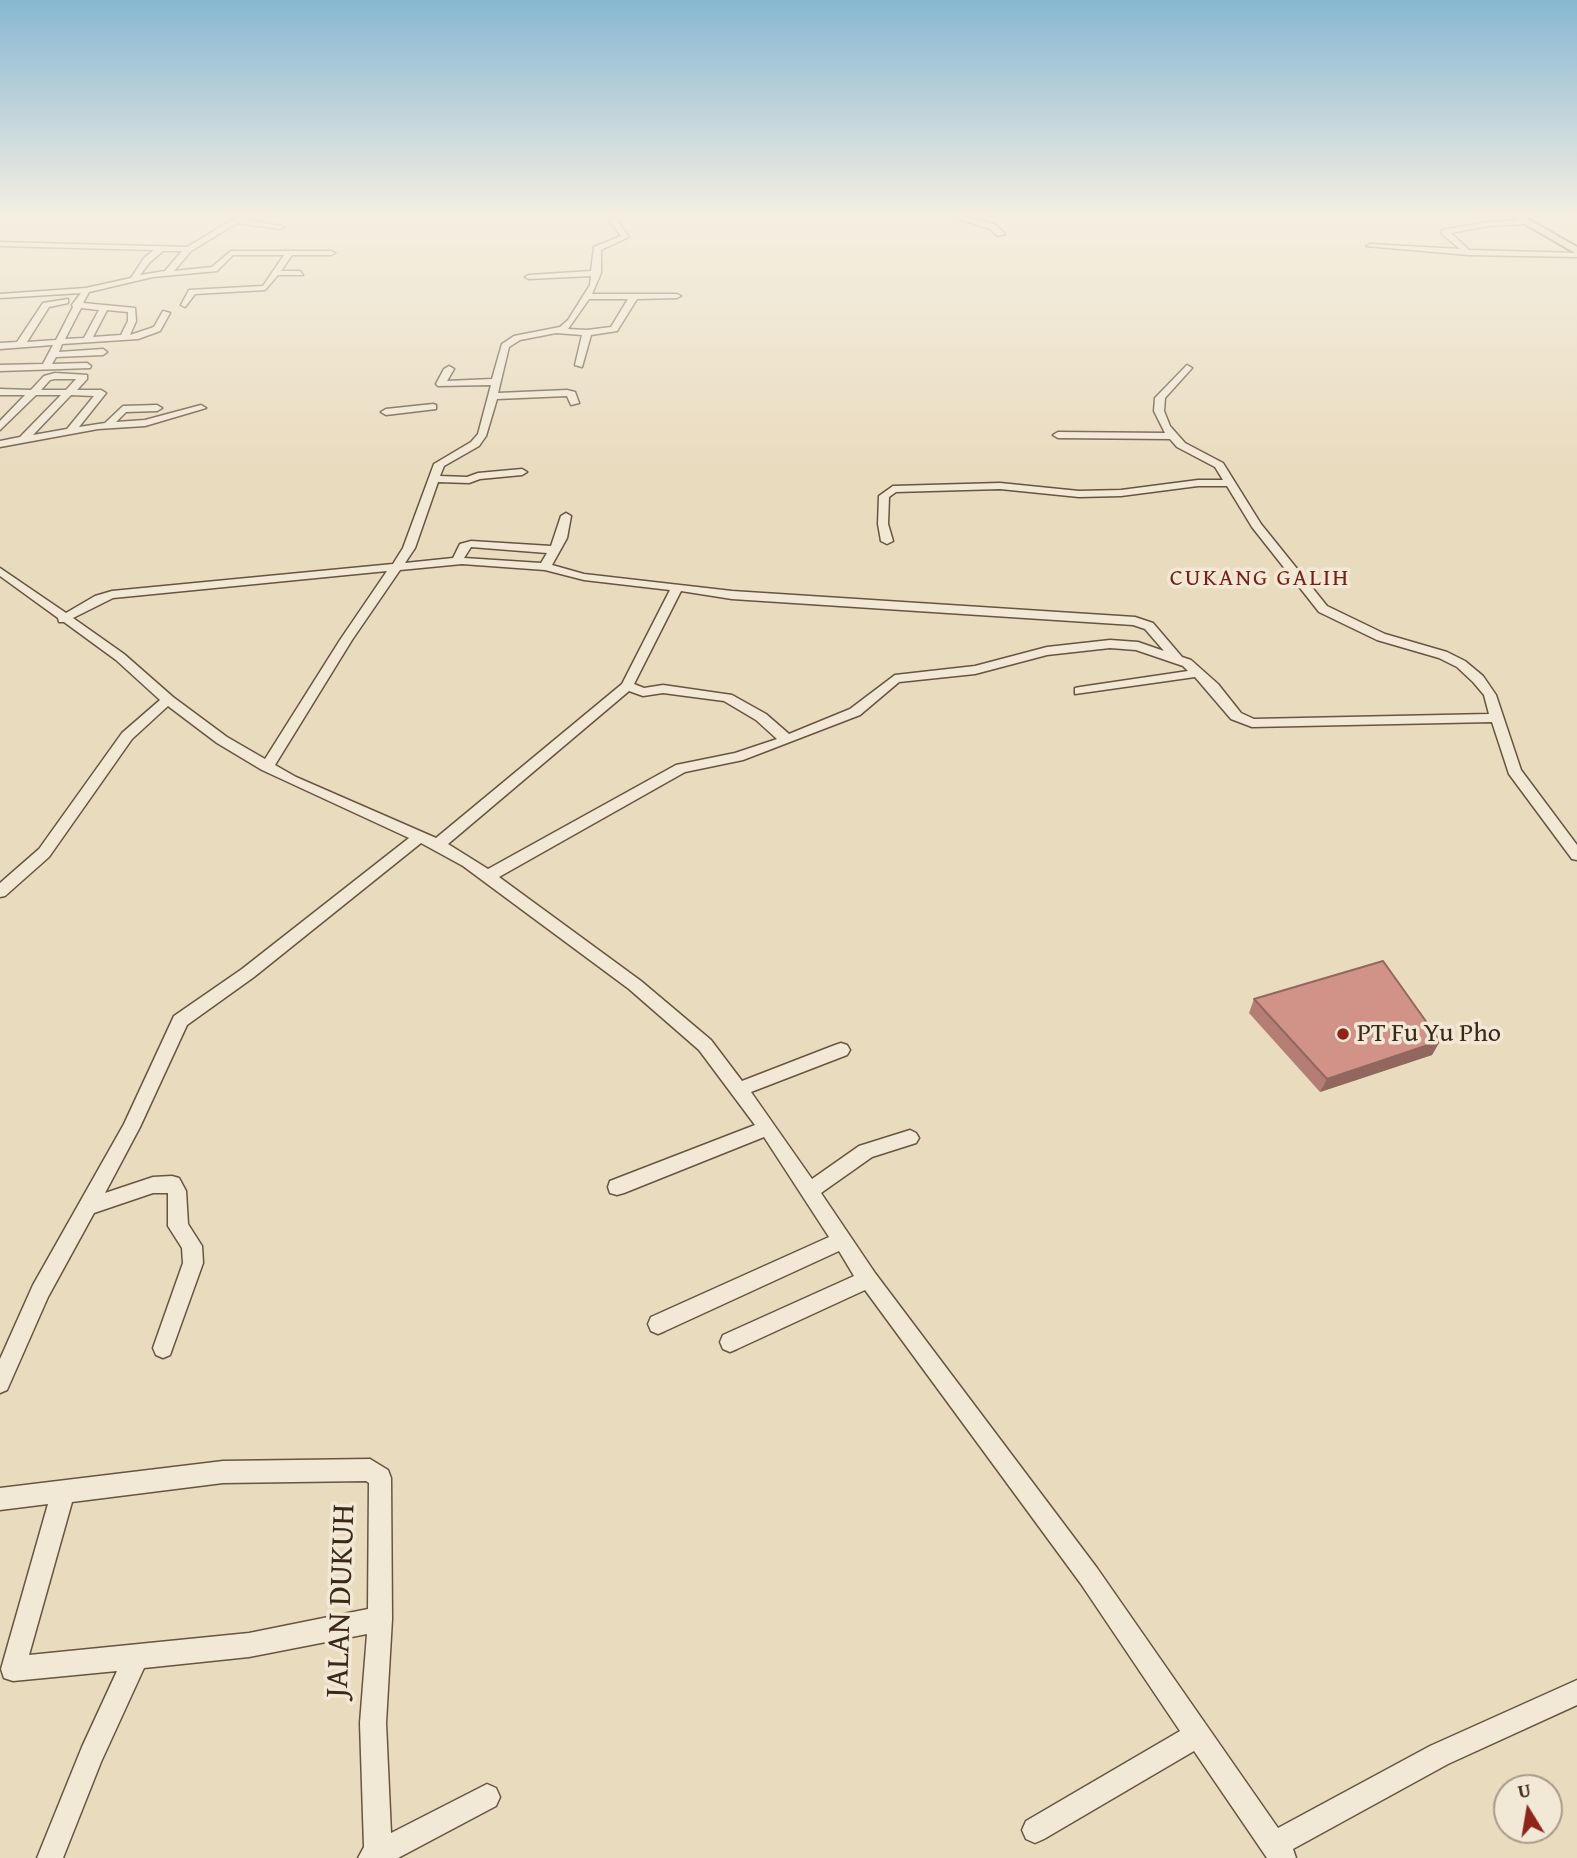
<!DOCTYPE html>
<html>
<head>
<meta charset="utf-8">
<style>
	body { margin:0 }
	#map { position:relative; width:1577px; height:1858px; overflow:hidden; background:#e9dbbe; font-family:"Gentium Book Plus",serif }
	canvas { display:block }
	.north { position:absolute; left:1493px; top:1774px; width:70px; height:70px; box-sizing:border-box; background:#f1e8d5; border:2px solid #a99b89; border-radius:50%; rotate:349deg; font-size:19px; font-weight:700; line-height:28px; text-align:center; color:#3c2816 }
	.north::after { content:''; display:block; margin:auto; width:24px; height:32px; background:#8f2418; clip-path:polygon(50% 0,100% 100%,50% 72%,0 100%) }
</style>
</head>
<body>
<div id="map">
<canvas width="1577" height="1858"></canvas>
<div class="north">U</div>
</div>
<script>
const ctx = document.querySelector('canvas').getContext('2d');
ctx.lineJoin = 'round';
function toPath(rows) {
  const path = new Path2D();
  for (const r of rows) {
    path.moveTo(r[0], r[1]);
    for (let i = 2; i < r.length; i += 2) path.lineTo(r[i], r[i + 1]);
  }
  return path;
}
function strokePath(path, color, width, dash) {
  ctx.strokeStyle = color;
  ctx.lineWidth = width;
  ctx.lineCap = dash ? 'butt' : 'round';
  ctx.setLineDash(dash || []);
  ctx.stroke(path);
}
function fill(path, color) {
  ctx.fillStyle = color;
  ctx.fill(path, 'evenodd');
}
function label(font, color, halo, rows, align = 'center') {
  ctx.font = font + ' "Gentium Book Plus",serif';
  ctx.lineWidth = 7;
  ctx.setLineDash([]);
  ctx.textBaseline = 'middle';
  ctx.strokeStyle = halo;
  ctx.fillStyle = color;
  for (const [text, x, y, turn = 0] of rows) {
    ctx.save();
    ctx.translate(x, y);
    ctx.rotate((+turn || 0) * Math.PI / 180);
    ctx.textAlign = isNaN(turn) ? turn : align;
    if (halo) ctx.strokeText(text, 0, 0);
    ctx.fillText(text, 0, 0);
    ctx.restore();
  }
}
const minor = toPath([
	[237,217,284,227,280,229,237,223,191,251,174,271,212,267,231,251,331,251,335,253,331,255,292,255,281,271,300,271,303,275,278,275,265,290,195,294,185,307,181,305,189,290,263,286,284,255,233,255,217,271,153,277,89,292,83,303,135,308,136,321,130,335,154,327,163,311,170,313,160,331,138,339,62,344,59,352,103,349,107,352,103,355,56,357,52,364,87,363,91,366,90,368,0,371,0,365,43,364,53,345,0,349,0,343,17,342,43,303,68,299,68,303,49,307,27,342,56,340,73,307,72,305,81,293,0,298,0,294,86,288,131,278,144,258,154,250,0,246,0,242,187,247,237,217],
	[163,251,182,251,165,271,140,275,150,262,163,251],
	[81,308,99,310,84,338,65,339,81,308],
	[107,310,128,312,128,321,121,335,93,337,107,310],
	[616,217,625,217,618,222,629,237,601,250,601,273,592,294,677,294,681,296,677,298,637,299,617,331,591,335,582,367,575,365,582,335,556,333,520,340,509,347,498,393,567,390,575,392,579,403,571,405,567,396,497,399,486,436,479,446,444,466,440,476,467,477,478,473,522,469,527,472,522,475,480,479,469,483,438,482,415,548,405,563,453,558,460,544,471,541,551,546,561,516,566,513,571,516,567,538,552,565,584,574,732,591,1135,617,1153,623,1182,657,1191,660,1218,684,1241,713,1254,719,1489,714,1484,695,1473,682,1457,667,1439,658,1377,640,1319,612,1252,527,1227,486,1198,486,1121,496,1079,497,1000,489,896,492,889,497,888,524,893,541,887,544,881,541,878,524,879,496,893,486,1000,483,1079,491,1121,490,1198,480,1223,480,1215,467,1177,447,1170,439,1058,438,1053,435,1058,432,1165,433,1154,411,1155,398,1187,365,1192,368,1165,398,1164,411,1170,426,1185,443,1223,463,1261,524,1327,606,1385,634,1447,652,1465,661,1483,676,1496,695,1521,770,1577,845,1577,860,1572,859,1509,774,1492,722,1252,727,1231,719,1195,677,1075,694,1075,688,1080,687,1188,671,1183,666,1136,650,1110,648,1047,655,975,674,899,682,860,715,743,760,685,772,499,877,641,981,711,1040,742,1081,835,1045,841,1043,847,1045,850,1050,847,1055,751,1092,812,1179,859,1146,910,1130,916,1133,919,1138,916,1143,872,1157,821,1193,875,1273,1097,1568,1278,1828,1430,1746,1577,1680,1577,1705,1448,1764,1293,1849,1296,1858,1267,1858,1194,1751,1044,1839,1035,1843,1026,1839,1022,1830,1026,1821,1180,1731,1081,1584,865,1290,737,1349,730,1352,723,1349,720,1342,723,1335,854,1276,839,1251,665,1331,658,1334,651,1331,648,1324,651,1317,829,1237,764,1137,624,1193,617,1195,610,1193,608,1187,610,1181,755,1125,699,1050,629,989,463,866,421,843,254,977,187,1025,140,1127,105,1193,153,1177,172,1176,179,1178,186,1191,188,1224,202,1246,203,1263,170,1355,163,1358,156,1355,153,1348,183,1263,182,1248,168,1226,168,1193,153,1193,94,1213,48,1297,7,1390,0,1393,0,1359,33,1285,124,1124,174,1016,242,969,409,838,262,770,217,743,168,706,132,739,49,857,5,896,0,897,0,883,39,849,122,733,160,700,116,660,64,622,59,622,58,618,0,576,0,568,66,613,95,596,112,591,393,564,403,548,434,464,471,442,478,434,491,385,438,386,436,384,444,369,449,366,454,369,447,381,492,379,502,344,514,336,560,327,568,320,590,285,591,276,529,279,525,277,529,275,591,271,594,247,621,236,610,221,616,217],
	[589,299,628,299,611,327,587,330,568,329,589,299],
	[471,547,547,553,541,563,464,558,471,547],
	[462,564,545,570,584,580,670,590,622,684,436,838,296,777,275,765,352,640,400,570,462,564],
	[387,571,340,640,265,759,227,737,173,697,124,654,73,618,113,598,387,571],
	[681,591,732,599,1133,625,1145,629,1164,651,1138,642,1110,640,1047,647,975,666,895,675,850,709,789,734,766,714,732,695,663,685,644,688,634,684,681,591],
	[629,691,643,696,663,693,724,701,756,720,777,739,735,753,676,765,488,869,448,844,629,691],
	[953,217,966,217,996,225,1005,234,998,236,990,229,953,217],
	[1524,220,1527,224,1488,226,1451,233,1469,250,1577,253,1577,257,1468,255,1366,246,1370,244,1460,249,1442,234,1442,230,1488,222,1524,220],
	[55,373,87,375,87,379,77,390,101,390,106,393,79,427,105,423,123,406,157,405,162,408,157,411,126,412,116,422,145,420,201,405,206,408,145,426,98,429,0,447,0,441,20,437,61,395,36,395,0,430,0,421,25,395,0,395,0,389,31,390,44,376,55,373],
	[55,379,76,379,66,390,41,390,50,380,55,379],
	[71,395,94,396,67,429,33,435,71,395],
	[433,404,436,405,436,409,386,415,381,412,386,409,433,404],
	[370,1459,388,1470,391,1478,392,1619,386,1723,391,1833,487,1784,496,1788,500,1797,496,1806,398,1858,358,1858,364,1847,360,1723,367,1634,249,1657,144,1668,101,1762,63,1858,37,1858,82,1747,117,1671,13,1681,4,1678,1,1669,48,1504,0,1510,0,1488,223,1461,370,1459],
	[366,1481,369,1483,368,1609,249,1633,29,1655,72,1502,223,1483,366,1481]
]);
const major = toPath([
	[1513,217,1524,217,1577,247,1577,254,1513,217]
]);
const wall = toPath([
	[1254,999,1440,1041,1432,1055,1320,1092,1249,1013]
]);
const shadedWall = toPath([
	[1440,1041,1432,1055,1320,1092,1327,1079]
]);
const building = toPath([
	[1383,961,1440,1041,1327,1079,1254,999,1383,961]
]);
const markers = [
	[1343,1034,7,"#8f2418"]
];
const farQuarternames = [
	["CUKANG GALIH",1260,579]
];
const poiNames = [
	["PT Fu Yu Pho",1357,1034]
];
const nearStreetnames = [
	["JALAN DUKUH",342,1601,-88]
];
strokePath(minor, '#675540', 3);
strokePath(major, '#3c2816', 4);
fill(minor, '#f1e8d5');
fill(major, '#e9dbbe');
fill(wall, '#b47e74');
fill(shadedWall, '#92675e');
fill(building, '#d19387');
strokePath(building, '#92675e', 2);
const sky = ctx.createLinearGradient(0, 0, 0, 478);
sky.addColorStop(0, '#87b7d3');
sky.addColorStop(0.45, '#f5efe2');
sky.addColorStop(1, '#f5efe200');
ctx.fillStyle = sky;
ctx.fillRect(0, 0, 1577, 478);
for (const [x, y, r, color] of markers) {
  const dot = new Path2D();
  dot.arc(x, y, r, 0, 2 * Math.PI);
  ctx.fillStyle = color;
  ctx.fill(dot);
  strokePath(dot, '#f1e8d5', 2.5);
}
ctx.letterSpacing = '2px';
label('24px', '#7a1f14', '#f1e8d5', farQuarternames);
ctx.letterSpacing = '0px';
label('26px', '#3c2816', '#f1e8d5', poiNames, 'left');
label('32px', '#3c2816', '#f1e8d5', nearStreetnames);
</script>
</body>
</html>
